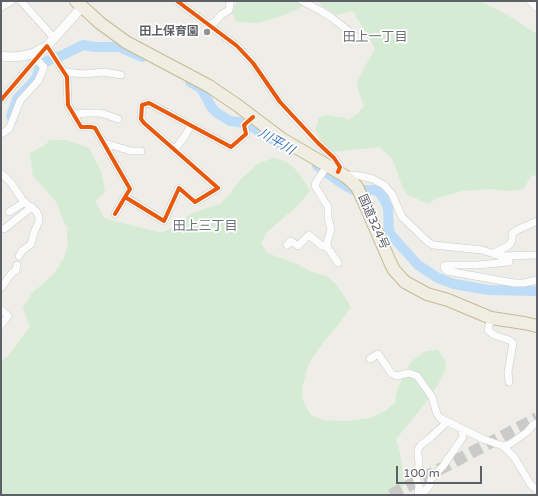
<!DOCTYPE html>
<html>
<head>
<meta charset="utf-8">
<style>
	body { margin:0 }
	#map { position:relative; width:538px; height:496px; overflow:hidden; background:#eeede8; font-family:"Varela Round",sans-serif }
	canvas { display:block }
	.frame { position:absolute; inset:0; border:2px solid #5d6167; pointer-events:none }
	.scale { position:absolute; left:396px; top:466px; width:86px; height:18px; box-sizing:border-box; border:2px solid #5d6167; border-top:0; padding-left:5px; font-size:12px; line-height:14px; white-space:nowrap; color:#5d6167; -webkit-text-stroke:3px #fff; paint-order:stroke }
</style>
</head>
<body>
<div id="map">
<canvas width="538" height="496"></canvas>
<div class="frame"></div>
<div class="scale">100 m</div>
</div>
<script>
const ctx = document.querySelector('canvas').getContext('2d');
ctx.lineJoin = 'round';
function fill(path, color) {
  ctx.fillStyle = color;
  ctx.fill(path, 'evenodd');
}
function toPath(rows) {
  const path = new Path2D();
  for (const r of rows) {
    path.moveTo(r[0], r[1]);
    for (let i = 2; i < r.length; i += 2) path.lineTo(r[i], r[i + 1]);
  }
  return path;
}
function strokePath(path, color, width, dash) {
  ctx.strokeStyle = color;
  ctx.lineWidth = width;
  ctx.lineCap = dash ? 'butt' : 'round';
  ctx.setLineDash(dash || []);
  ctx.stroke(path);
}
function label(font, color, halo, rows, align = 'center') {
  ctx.font = font + ' "Varela Round","Noto Sans JP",sans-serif';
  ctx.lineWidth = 3.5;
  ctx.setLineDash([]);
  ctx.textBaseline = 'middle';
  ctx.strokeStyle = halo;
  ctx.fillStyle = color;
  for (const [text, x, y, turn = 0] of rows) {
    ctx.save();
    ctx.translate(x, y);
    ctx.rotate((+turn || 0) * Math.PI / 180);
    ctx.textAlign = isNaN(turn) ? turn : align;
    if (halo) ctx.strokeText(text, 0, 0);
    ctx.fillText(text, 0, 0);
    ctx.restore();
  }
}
const green = toPath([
	[237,1,315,1,284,15,259,23,237,22,232,12],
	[317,1,479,1,506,14,537,34,537,176,532,175,523,189,508,191,491,189,462,191,436,198,429,204,408,195,402,186,392,158,379,147,333,152,323,143,315,130,319,118,327,115,346,118,349,120,358,113,364,106,357,86,358,80,375,48,353,11,336,15,323,7],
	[50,140,66,140,89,148,101,171,105,192,95,201,104,218,161,233,177,226,187,217,195,212,220,204,229,195,241,179,259,163,274,158,285,161,295,169,305,182,310,191,297,206,267,232,261,243,267,253,297,264,312,272,326,276,337,285,351,307,338,325,324,341,308,365,302,389,303,401,311,415,323,420,346,421,370,418,385,411,395,403,397,391,405,372,412,361,426,351,438,350,445,360,446,368,439,383,424,405,396,439,400,453,404,482,402,495,1,495,1,362,8,356,30,327,23,308,32,293,53,275,64,258,68,246,67,234,68,228,64,222,57,203,33,176,30,153,45,145]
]);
const river = toPath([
	[190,82,201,88,212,108,217,113,230,121,239,122,250,126,284,146],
	[11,116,17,99,33,82,37,76,40,66,49,60,63,55,83,45,95,47,119,47,142,57],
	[317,166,344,185,353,190,374,190,379,192,384,199,388,208,389,231,392,236,418,265,438,278,454,284,489,290,537,291]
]);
const highwayTunnel = toPath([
	[391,495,537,418]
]);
const street = toPath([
	[21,1,54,38],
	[177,1,237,46,253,63,280,102,318,143,334,158,340,167,338,172],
	[302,1,321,11,332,18,355,36],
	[530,1,537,8],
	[1,7,12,1],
	[210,25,216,21,221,15,229,10,230,3,231,1],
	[65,72,84,74,104,72,121,75],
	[1,100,47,46,67,77,68,105,81,127,91,127,95,128,130,189,125,197],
	[73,114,89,113,98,113,104,114,118,119],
	[1,134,9,129,20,101,38,81,44,67,36,59],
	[104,143,131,151,141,151],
	[174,150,185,136,191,125],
	[327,166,315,184,315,186,328,207,328,218,331,229,328,239,327,243,328,248,338,263],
	[1,173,12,184,23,201,36,211,39,217,39,221,34,233,31,244,22,251,19,256],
	[345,176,351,175,361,176,373,179,384,185,392,194,402,217,428,242,433,245,482,250,500,256,537,255],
	[9,212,25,202],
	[115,214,125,197,164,221,179,188,195,202,218,188,144,123,141,119,142,105,149,103,231,147,246,134,244,125,253,117],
	[1,229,4,229,32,207],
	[287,245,291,241,298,246,309,235,322,246,328,248],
	[494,253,508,246,511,243,512,239,512,234,517,230,537,221],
	[509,256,509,262,478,265,447,265,444,266,444,268,447,271,514,283,524,283,537,280],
	[1,288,11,274,16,270,17,265],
	[1,310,8,316,1,325],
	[491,318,488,330,494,335,509,340,513,343,508,372,509,382],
	[370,359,378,354,392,374,397,376,409,373,417,376,425,387,432,397,437,414,440,418,483,439,503,446,514,457,531,485,537,490],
	[503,446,510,444,527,432,533,425,537,423],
	[419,488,424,492,430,485,431,479,443,466,463,437,462,429],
	[418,495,419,486,416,477,418,472,419,464,418,455,418,449,421,445,431,437,447,422]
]);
const secondary = toPath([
	[1,56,11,57,22,56,32,54,47,46,82,7]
]);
const highway = toPath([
	[76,1,100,23,126,42,209,86,237,105,282,139,345,176,351,181,357,187,364,202,390,262,394,270,405,282,427,294,448,300,491,318,524,323,537,326]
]);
const cycleway = toPath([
	[177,1,237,46,253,63,280,102,318,143,334,158,340,167,338,172],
	[1,100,47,46,67,77,68,105,81,127,91,127,95,128,130,189,125,197],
	[115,214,125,197,164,221,179,188,195,202,218,188,144,123,141,119,142,105,149,103,231,147,246,134,244,125,253,117]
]);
const markers = [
	[207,32,4,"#909294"]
];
const poiNames = [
	["田上保育園",199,32]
];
const streetNames = [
	["国道324号",373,222,66]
];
const neighbourhoodNames = [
	["田上一丁目",375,38],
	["田上三丁目",205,227]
];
const waterNames = [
	["川平川",276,142,30]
];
fill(green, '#d5ebd4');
strokePath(river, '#bcdcf8', 10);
strokePath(highwayTunnel, '#cacac8', 12, [12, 6]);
strokePath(street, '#cbcbca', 8);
strokePath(secondary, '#c9cac9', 10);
strokePath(highway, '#c6b994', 14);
strokePath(street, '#fcfcfc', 7);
strokePath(secondary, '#fcfcfc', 9);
strokePath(highway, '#f0ede2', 12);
strokePath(cycleway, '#e8590c', 4);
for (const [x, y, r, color] of markers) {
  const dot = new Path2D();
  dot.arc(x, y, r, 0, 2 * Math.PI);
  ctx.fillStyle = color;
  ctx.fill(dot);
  strokePath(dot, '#fff', 1.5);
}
label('bold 12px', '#5d6167', '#fff', poiNames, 'right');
label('12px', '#5d6167', '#fff', streetNames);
label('13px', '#6e7379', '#fff', neighbourhoodNames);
label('italic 13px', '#3c73b8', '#fff', waterNames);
</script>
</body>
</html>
